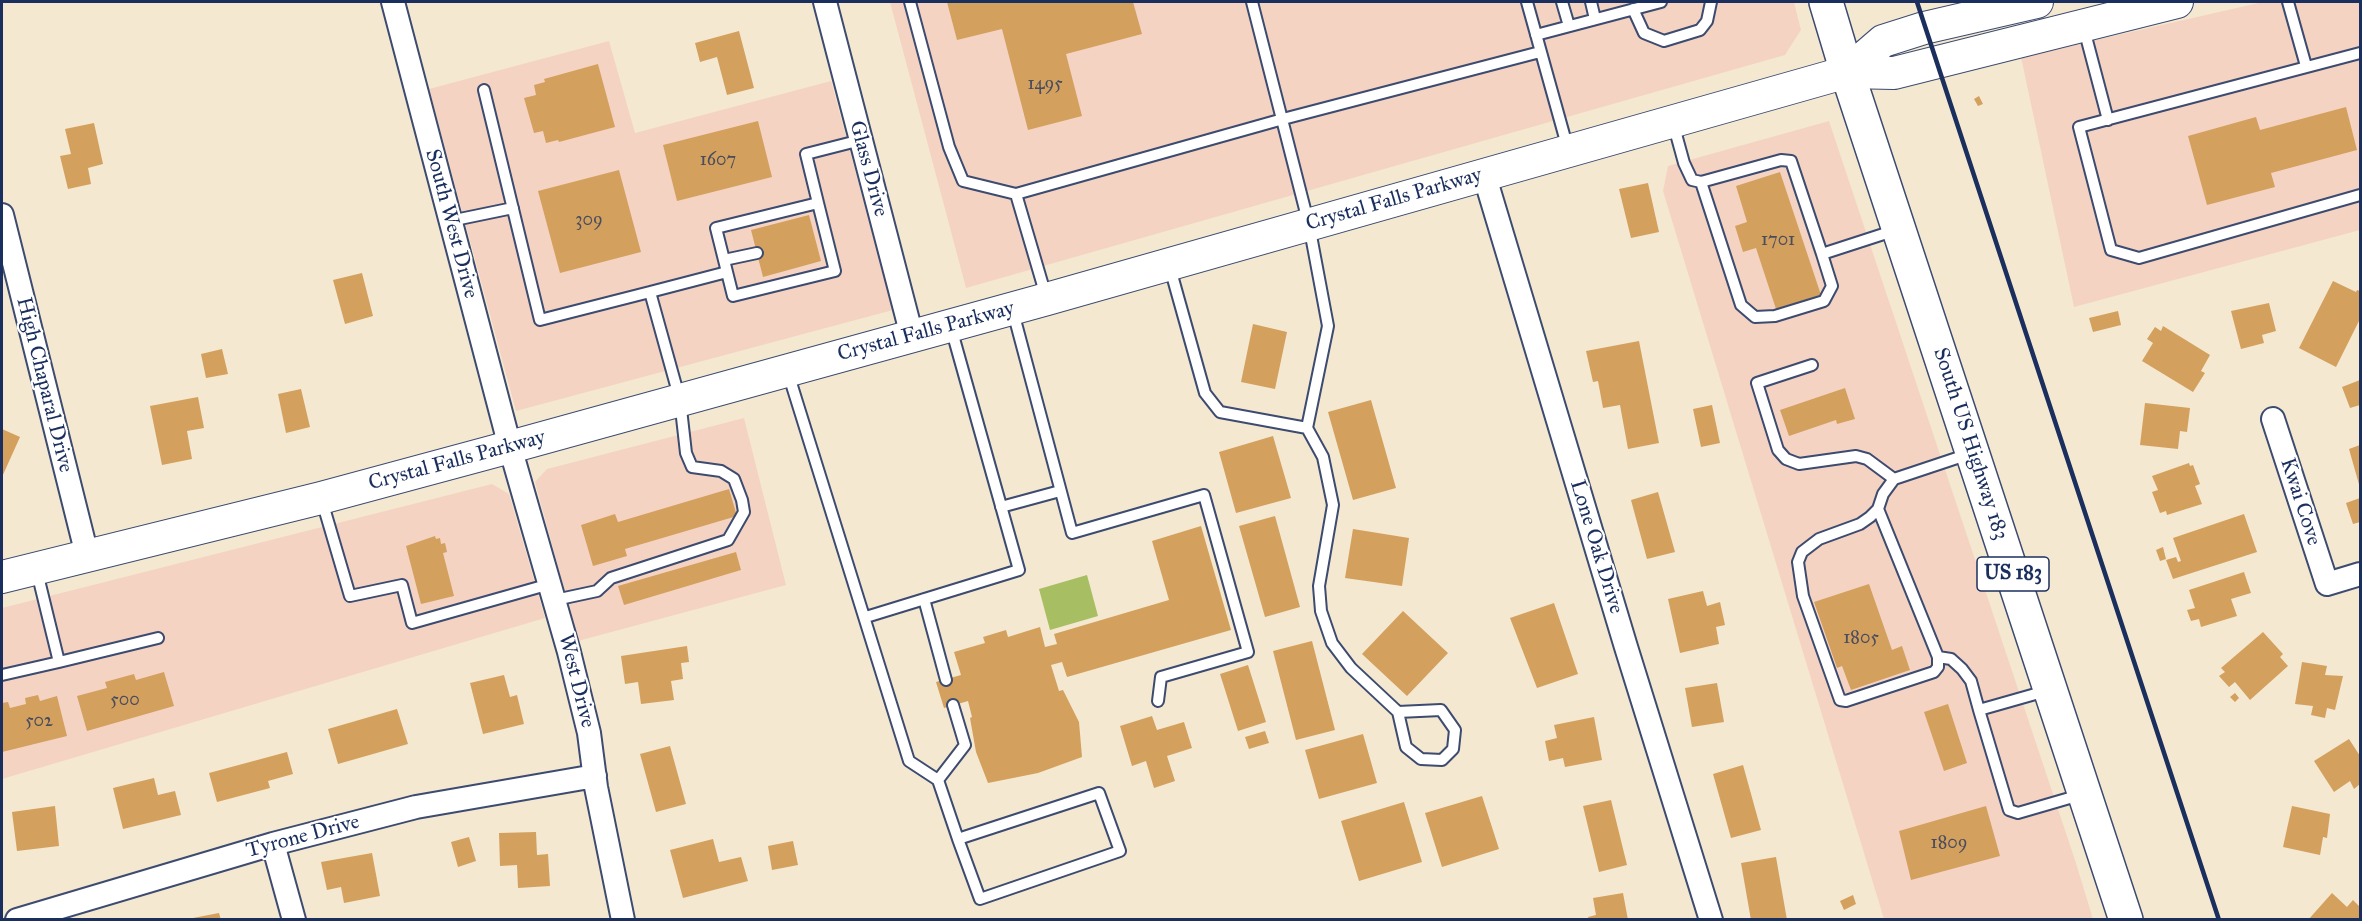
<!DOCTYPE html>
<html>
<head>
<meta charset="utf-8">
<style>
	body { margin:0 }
	#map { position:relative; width:2362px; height:921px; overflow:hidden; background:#f4e8d1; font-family:"IM FELL Great Primer",serif }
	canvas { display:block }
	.frame { position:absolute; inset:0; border:3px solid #1b2f5e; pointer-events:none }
</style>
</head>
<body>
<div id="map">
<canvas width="2362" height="921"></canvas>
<div class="frame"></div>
</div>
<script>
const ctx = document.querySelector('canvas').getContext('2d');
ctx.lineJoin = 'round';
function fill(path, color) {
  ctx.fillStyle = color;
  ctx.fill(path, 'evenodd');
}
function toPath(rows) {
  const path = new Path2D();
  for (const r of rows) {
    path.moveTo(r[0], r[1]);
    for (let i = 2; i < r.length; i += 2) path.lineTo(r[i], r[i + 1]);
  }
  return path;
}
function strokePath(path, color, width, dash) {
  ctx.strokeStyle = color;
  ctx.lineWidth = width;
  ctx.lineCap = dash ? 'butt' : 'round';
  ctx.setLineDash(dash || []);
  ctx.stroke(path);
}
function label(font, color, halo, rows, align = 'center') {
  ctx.font = font + ' "IM FELL Great Primer",serif';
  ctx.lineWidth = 4.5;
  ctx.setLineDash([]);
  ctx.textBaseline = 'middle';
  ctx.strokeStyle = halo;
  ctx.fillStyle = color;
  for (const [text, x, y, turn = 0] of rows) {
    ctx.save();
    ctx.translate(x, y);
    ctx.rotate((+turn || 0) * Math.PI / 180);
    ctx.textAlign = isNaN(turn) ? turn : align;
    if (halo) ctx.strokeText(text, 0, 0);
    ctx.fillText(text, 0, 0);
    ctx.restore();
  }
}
const built = toPath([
	[890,2,1794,2,1801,30,1785,55,966,288],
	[2263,2,2360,2,2360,230,2074,307,2021,57],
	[609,41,635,133,831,81,893,310,516,411,429,89],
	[1829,121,2075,860,2093,919,1884,919,1663,191,1668,166],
	[744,418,786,585,578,641,535,482,547,469],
	[492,484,509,494,545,618,2,779,2,608]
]);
const green = toPath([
	[1087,575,1098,616,1050,630,1039,589]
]);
const building = toPath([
	[947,2,1133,2,1142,34,1066,54,1082,116,1028,130,1002,29,957,40],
	[739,31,754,88,727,95,717,57,700,62,695,43],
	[598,64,615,127,559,142,558,140,546,143,543,131,534,133,524,98,536,95,534,85,545,82,544,79],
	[1979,96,1983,104,1978,106,1974,99],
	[2346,107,2357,150,2271,173,2275,187,2207,205,2188,136,2256,117,2260,130],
	[758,121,772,177,677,201,663,145],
	[94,123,103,164,88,168,91,184,68,189,60,156,71,154,65,129],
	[619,170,641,252,560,273,538,191],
	[1780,172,1821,295,1776,309,1756,248,1743,252,1735,226,1747,222,1736,186],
	[1648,183,1659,232,1631,238,1619,189],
	[809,215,821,261,763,277,751,230],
	[362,273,373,316,345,324,333,280],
	[2333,281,2356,292,2357,290,2360,291,2360,319,2336,367,2299,348],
	[2269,303,2276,331,2262,335,2264,343,2241,349,2231,311],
	[2118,311,2121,325,2093,332,2089,318],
	[1253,324,1287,332,1275,389,1241,382],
	[2163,326,2210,355,2201,371,2205,373,2193,392,2142,361,2153,343,2147,339,2155,327,2161,331],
	[1639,341,1659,443,1628,449,1620,405,1603,408,1598,381,1593,382,1586,351],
	[222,349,228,374,206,378,201,354],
	[2360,380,2360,405,2350,408,2342,387],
	[1845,388,1855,419,1837,424,1836,420,1789,436,1780,410],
	[301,389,310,427,286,433,278,394],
	[198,397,204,428,187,431,192,459,162,465,150,406],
	[1371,400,1396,488,1353,500,1328,412],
	[2145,403,2190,408,2187,432,2180,431,2178,449,2140,445],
	[1712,405,1720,443,1701,447,1693,409],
	[2,429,20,437,2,477],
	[1273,436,1291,498,1236,513,1219,452],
	[2360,445,2360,488,2349,449],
	[2189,463,2190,466,2193,465,2200,484,2195,486,2202,504,2167,515,2166,511,2160,513,2152,492,2158,490,2152,476],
	[729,489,737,516,625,549,627,556,593,566,581,525,615,514,618,522],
	[1658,492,1675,552,1647,559,1631,500],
	[2360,498,2360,522,2353,524,2346,503],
	[2244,514,2257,552,2173,579,2166,560,2176,557,2178,562,2181,561,2173,538],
	[1275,516,1300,607,1265,617,1239,526],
	[1201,526,1231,630,1067,677,1062,662,1051,665,1059,691,1063,690,1079,722,1082,757,1038,773,988,783,976,752,970,718,972,717,968,701,944,708,936,682,961,675,954,652,985,643,983,637,1006,630,1008,637,1040,627,1045,647,1057,644,1054,634,1169,600,1152,541],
	[1353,529,1409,538,1402,586,1345,578],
	[435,536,436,539,440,538,441,544,445,543,447,552,443,553,454,596,421,604,406,546],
	[2163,547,2166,559,2160,561,2156,550],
	[736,552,741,570,624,605,618,586],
	[2244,572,2251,593,2231,599,2237,616,2201,627,2199,619,2191,621,2187,610,2195,608,2189,590],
	[1869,584,1892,650,1902,646,1910,670,1851,690,1842,666,1837,668,1814,602],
	[1703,591,1707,606,1720,602,1725,625,1716,627,1719,644,1680,653,1668,599],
	[1554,603,1578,674,1537,688,1510,618],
	[1403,611,1448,653,1407,696,1362,654],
	[2263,632,2283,654,2280,657,2288,666,2250,700,2235,682,2229,687,2219,676,2225,672,2221,668],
	[1312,641,1335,730,1296,740,1273,651],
	[687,646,689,662,681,663,683,679,671,681,674,700,641,704,638,682,625,684,621,656],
	[2302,662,2327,666,2325,675,2343,676,2335,710,2327,708,2325,718,2311,715,2313,706,2295,704],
	[1248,665,1266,722,1238,731,1220,674],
	[164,672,174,706,87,731,77,696,107,688,105,682,134,674,136,680],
	[504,675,510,697,517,695,524,724,483,734,470,683],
	[1717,683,1724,722,1692,727,1685,688],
	[2235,693,2239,698,2235,702,2230,697],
	[38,695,40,701,57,696,67,736,2,752,2,703,8,702,10,708,26,704,25,698],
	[1948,704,1967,763,1944,771,1924,712],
	[397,709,408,744,338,764,328,729],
	[1152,716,1157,730,1184,722,1192,748,1167,756,1175,781,1154,788,1146,761,1132,766,1120,726],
	[1594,717,1602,760,1565,767,1563,758,1549,761,1545,741,1557,738,1554,725],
	[1265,731,1269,743,1249,749,1245,737],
	[1363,734,1377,783,1319,799,1305,750],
	[2349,739,2360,756,2360,784,2354,789,2350,781,2334,792,2314,761],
	[670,746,686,804,656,812,640,754],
	[287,752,293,774,268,781,270,788,217,802,209,773],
	[1743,765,1761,830,1731,838,1713,774],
	[154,778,158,795,175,791,181,815,123,829,113,788],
	[1482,796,1499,849,1442,867,1425,813],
	[1611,800,1627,865,1599,872,1583,806],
	[1404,802,1422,862,1359,881,1341,821],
	[55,806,59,846,17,851,12,812],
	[1986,806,2000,856,1911,880,1899,831],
	[2292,806,2330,814,2327,838,2323,837,2320,855,2283,847],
	[536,832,537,855,548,854,550,886,518,888,517,865,500,866,499,833],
	[469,837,476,861,458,867,451,842],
	[713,839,719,862,741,857,748,881,683,898,670,850],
	[793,841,798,865,772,870,768,846],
	[372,853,380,896,344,903,341,887,327,890,321,862],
	[1776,857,1787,920,1751,920,1741,863],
	[1623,893,1628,920,1589,920,1588,917,1596,915,1593,898],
	[2332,893,2347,907,2353,900,2360,907,2360,920,2308,920],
	[1853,895,1856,904,1844,910,1840,901],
	[219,913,221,920,193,920,193,918]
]);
const service = toPath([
	[910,2,949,147,963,181,1016,194,1046,296],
	[1252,2,1309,225,1328,326,1307,428,1323,457,1333,505,1319,586,1321,611,1332,643,1351,668,1398,712,1406,747,1421,759,1442,760,1453,749,1455,730,1441,710,1398,712],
	[1527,2,1568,149],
	[1562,2,1569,26],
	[1591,2,1595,19],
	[2288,2,2306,66],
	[1633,9,1644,33,1664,41,1700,30,1707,21,1711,2],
	[2084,29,2108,120],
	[1536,35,1661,2],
	[2360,53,2079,127,2111,250,2139,258,2360,195],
	[484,90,540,320,650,292,680,400,686,453,692,467,721,471,734,479,742,500,744,512,728,540,611,578,597,591,555,600],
	[1673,123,1684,163,1692,180,1701,182,1781,160,1791,161,1822,254,1896,230],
	[1701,182,1741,305,1755,317,1775,316,1824,301,1832,286,1822,254],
	[1016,194,1283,119,1540,52],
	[450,221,513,208],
	[724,260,757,253],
	[1170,268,1205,393,1220,412,1307,428],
	[727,272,733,296,835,271,818,203],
	[650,292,727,272,716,228,818,203,806,154,861,140],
	[1013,312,1072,533,1204,495,1248,652,1161,677,1158,701],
	[1812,365,1757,383,1778,450,1786,459,1799,464,1856,456,1867,459,1894,479],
	[788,373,909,761,938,780,958,839,980,899,1120,851,1099,793,958,839],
	[322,501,350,596,402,585,412,623,550,584],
	[1001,507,1060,491],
	[1878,509,1938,657,1938,667,1934,672,1846,701,1840,700,1803,596,1798,562,1802,552,1819,539,1860,524,1870,517,1878,509,1883,494,1894,479,1969,454],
	[37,572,59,662,158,638],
	[924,599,946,680],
	[866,617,1019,570,951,328],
	[1938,657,1951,659,1962,669,1971,681,1979,710],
	[2,675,59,662],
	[2046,691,1979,710,2009,810,2018,813,2080,795],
	[938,780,965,745,953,705]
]);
const minor = toPath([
	[393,2,510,447,569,652,589,733,596,787,623,920],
	[825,2,912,336],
	[1484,174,1626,647,1711,920],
	[2,215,87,555],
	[2273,419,2327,584,2360,574],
	[273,844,294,920],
	[17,920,273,844,416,807,595,776]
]);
const secondary = toPath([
	[1847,72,1883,41,1924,28,2037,2],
	[2,577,321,498,510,447,1047,299,1847,72,1894,73,2177,2]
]);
const primary = toPath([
	[1826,2,1847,72,2126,920]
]);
const rail = toPath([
	[1917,2,2219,920]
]);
const numberNames = [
	["1495",1045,85],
	["1607",718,161],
	["309",589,221],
	["1701",1778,241],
	["1805",1861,639],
	["500",125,701],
	["502",39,722],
	["1809",1949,844]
];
const shields = [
	[2013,574,72]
];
const shieldNames = [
	["US 183",2013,574]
];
const streetNames = [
	["Glass Drive",868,169,75],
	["Crystal Falls Parkway",1394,200,-16],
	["South West Drive",451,224,75],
	["Crystal Falls Parkway",926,332,-15],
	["High Chaparal Drive",44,385,76],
	["South US Highway 183",1970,444,72],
	["Crystal Falls Parkway",457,461,-15],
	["Kwai Cove",2300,502,72],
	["Lone Oak Drive",1596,547,73],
	["West Drive",576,681,76],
	["Tyrone Drive",303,837,-15]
];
fill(built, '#f5d3c2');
fill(green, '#a8be63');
fill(building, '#d3a05d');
strokePath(service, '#3c4b6f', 14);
strokePath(minor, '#3c4b6f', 26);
strokePath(secondary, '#3c4b6f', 34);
strokePath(primary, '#3c4b6f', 36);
strokePath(service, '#fff', 10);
strokePath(minor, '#fff', 22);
strokePath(secondary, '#fff', 32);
strokePath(primary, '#fff', 33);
strokePath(rail, '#1b2f5e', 4.5);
label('18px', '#494b5e', null, numberNames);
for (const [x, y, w] of shields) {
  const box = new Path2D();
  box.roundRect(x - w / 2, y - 17, w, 34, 4.5);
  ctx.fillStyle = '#fff';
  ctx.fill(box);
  strokePath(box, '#1b2f5e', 1.5);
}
label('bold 20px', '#1b2f5e', null, shieldNames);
label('21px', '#1b2f5e', '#fff', streetNames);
</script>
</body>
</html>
